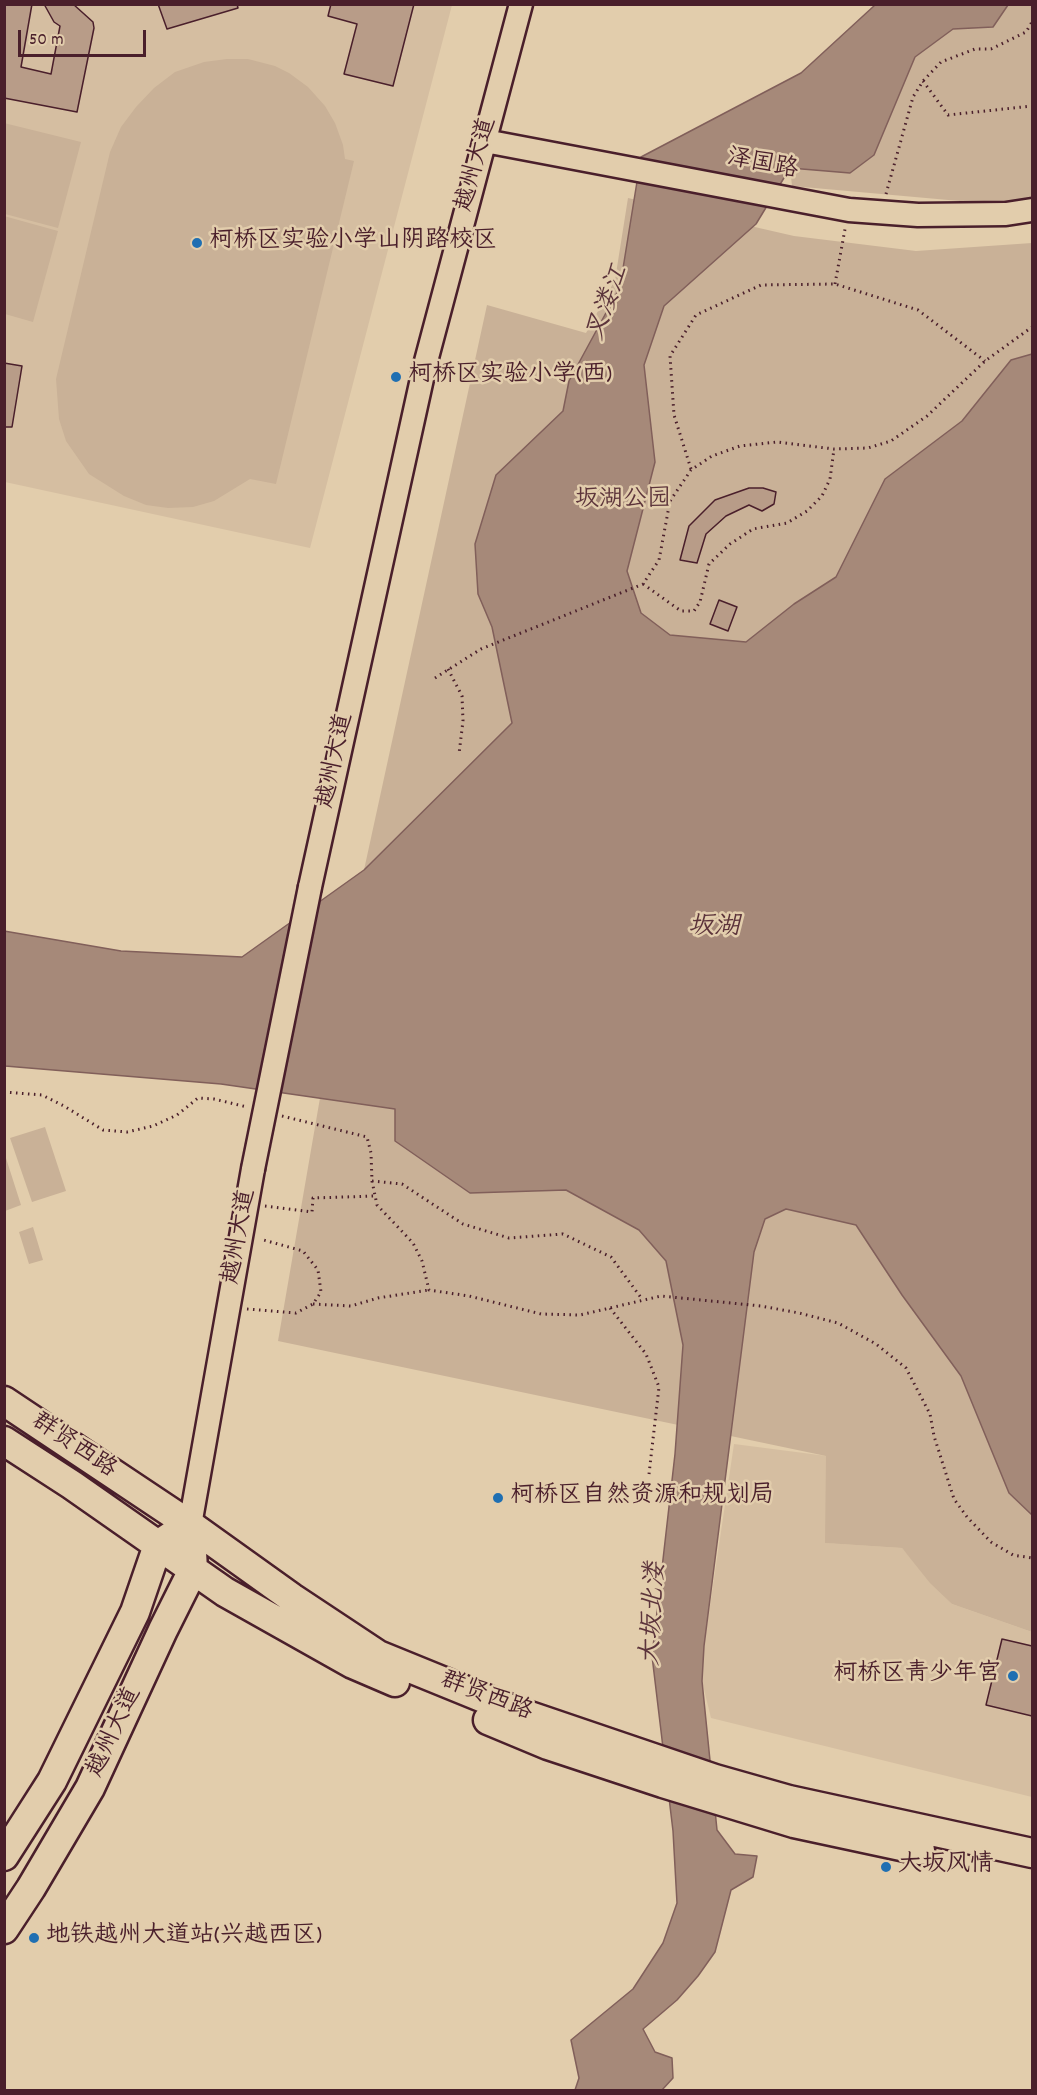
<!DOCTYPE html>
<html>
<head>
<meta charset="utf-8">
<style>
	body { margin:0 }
	#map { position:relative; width:1037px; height:2095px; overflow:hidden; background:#e2cdac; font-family:Dekko,sans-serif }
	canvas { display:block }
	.frame { position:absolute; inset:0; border:6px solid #4a1f2b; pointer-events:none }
	.scale { position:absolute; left:18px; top:30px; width:128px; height:27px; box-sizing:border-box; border:3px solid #4a1f2b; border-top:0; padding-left:8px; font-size:18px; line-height:21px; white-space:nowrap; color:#4a1f2b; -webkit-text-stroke:4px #e2cdac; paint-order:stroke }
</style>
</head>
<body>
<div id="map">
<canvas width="1037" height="2095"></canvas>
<div class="frame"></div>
<div class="scale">50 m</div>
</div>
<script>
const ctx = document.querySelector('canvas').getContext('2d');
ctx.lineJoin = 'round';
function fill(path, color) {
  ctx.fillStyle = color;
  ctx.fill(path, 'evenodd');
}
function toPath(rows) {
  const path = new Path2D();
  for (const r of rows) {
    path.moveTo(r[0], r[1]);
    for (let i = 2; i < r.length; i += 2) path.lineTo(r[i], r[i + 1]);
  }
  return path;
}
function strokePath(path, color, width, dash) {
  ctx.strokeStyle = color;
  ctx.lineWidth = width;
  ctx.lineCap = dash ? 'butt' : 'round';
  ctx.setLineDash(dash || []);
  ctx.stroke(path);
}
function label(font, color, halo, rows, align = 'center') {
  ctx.font = font + ' Dekko,"LXGW WenKai TC",sans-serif';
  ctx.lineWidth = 5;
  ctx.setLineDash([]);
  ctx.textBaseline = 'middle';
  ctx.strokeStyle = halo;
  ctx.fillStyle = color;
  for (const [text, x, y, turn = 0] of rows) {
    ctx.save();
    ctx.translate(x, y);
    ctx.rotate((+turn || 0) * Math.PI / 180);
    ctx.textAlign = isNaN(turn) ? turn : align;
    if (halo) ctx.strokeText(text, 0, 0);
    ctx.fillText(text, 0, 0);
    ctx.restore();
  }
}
const built = toPath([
	[5,5,452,5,310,548,5,482],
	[734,1444,827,1456,826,1543,902,1548,952,1604,1032,1632,1032,1797,711,1718,702,1681,704,1646]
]);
const green = toPath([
	[1008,5,1032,5,1032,200,993,204,792,186,790,167,850,173,874,155,915,57,953,29,993,27],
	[227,59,248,59,275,66,289,73,308,87,325,106,335,123,343,145,345,159,354,161,276,484,250,479,214,501,193,507,168,508,146,505,124,496,89,474,66,441,59,419,56,379,110,152,121,127,136,107,154,88,175,72,204,62],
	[4,123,81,142,58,228,5,214],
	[628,198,794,236,916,251,1032,243,1032,354,1011,360,962,421,885,479,836,577,794,604,747,642,364,870,487,305,586,333,615,280],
	[4,216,58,231,33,322,5,314],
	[320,1098,395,1109,470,1193,566,1190,640,1230,666,1261,786,1209,856,1225,902,1295,961,1376,1009,1493,1032,1515,1032,1632,952,1604,930,1583,902,1548,825,1543,826,1456,278,1341],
	[45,1127,66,1191,32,1202,10,1138],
	[5,1155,21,1205,5,1211,4,1211],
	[33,1227,43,1260,29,1264,19,1232]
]);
const water = toPath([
	[875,5,1008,5,993,27,953,29,915,57,874,155,850,173,790,168,756,224,664,306,644,365,655,462,627,571,641,613,670,635,746,642,794,604,836,577,885,479,962,421,1011,360,1032,354,1032,1515,1009,1493,961,1376,902,1295,856,1225,786,1209,765,1219,754,1252,704,1646,702,1681,717,1830,735,1854,757,1856,753,1877,731,1890,715,1952,698,1976,677,2000,643,2029,655,2052,672,2058,673,2078,662,2090,575,2090,579,2078,571,2040,633,1989,663,1943,677,1903,673,1831,652,1656,675,1454,683,1345,666,1261,639,1230,566,1190,470,1193,395,1141,395,1109,221,1084,5,1066,4,931,121,951,242,957,364,870,512,723,492,627,478,594,475,544,496,475,563,411,569,381,620,287,641,157,801,73,875,5]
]);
const building = toPath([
	[4,4,32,4,21,67,51,74,60,26,54,22,44,4,73,4,93,22,94,28,77,112,4,98,4,4],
	[158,4,237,4,238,8,167,29,158,4],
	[331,4,414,4,393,86,344,74,357,24,328,16,331,4],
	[4,363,22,366,12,427,4,427,4,363],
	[749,488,763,488,776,492,774,504,762,511,749,505,726,516,706,534,697,563,680,560,689,526,715,500,749,488],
	[719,600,737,607,728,631,710,624,719,600],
	[1002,1639,1032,1646,1032,1716,986,1705,1002,1639]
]);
const path = toPath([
	[923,81,948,115,1032,106],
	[886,194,913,97,923,81,941,62,975,49,991,49,1026,32,1032,22],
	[835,284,845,229],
	[691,469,674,415,670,356,696,315,761,285,835,284,918,310,985,361],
	[643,584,681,611,694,611,700,602,709,564,730,544,753,529,787,523,807,511,822,496,830,479,834,449],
	[448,669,462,696,463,721,459,754],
	[435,678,481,649,643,584,659,560,670,501,691,470,712,456,740,446,777,442,834,449,868,448,891,441,927,416,985,361,1032,327],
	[4,1092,42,1095,64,1106,103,1130,127,1132,153,1126,177,1115,198,1098,214,1099,247,1107],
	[282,1116,367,1137,371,1153,372,1181,377,1205,413,1243,422,1261,429,1290,469,1296,541,1314,580,1315,661,1296,761,1306,799,1313,838,1323,876,1344,906,1368,930,1414,934,1436,954,1499,967,1517,991,1542,1013,1555,1032,1558],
	[372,1181,402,1184,463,1224,509,1238,563,1234,611,1257,642,1299],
	[265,1206,312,1212,313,1198,375,1196],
	[313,1304,351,1306,378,1298,429,1290],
	[610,1308,646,1354,659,1387,649,1474],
	[247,1309,296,1313,313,1304,321,1292,318,1270,303,1251,260,1239]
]);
const minor = toPath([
	[485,141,849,210,918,215,1006,214,1032,210],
	[310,887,425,365,521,4],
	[190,1525,253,1169]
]);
const major = toPath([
	[4,1401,190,1525,292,1598,378,1655,518,1712,715,1779,789,1800,1032,1853],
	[4,1441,72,1485,225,1592,353,1664,395,1682],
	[488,1720,548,1745,663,1783,794,1823,920,1850],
	[4,1856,52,1781,135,1612,158,1545,173,1535],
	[4,1929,31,1888,90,1788,163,1630,193,1570,192,1552]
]);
const minorBridge = toPath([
	[253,1169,310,887]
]);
const markers = [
	[197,243,6,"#1f6fb2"],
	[396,377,6,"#1f6fb2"],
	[498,1498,6,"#1f6fb2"],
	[1013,1676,6,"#1f6fb2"],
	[886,1867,6,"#1f6fb2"],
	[34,1938,6,"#1f6fb2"]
];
const streetNames = [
	["越州大道",478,165,-75],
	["泽国路",762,166,11],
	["越州大道",337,761,-78],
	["越州大道",241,1237,-80],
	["群贤西路",73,1447,34],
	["群贤西路",486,1698,21],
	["越州大道",116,1733,-65]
];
const poiNames = [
	["柯桥区实验小学山阴路校区",209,243],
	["柯桥区实验小学(西)",408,377],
	["柯桥区自然资源和规划局",510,1498],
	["柯桥区青少年宫",1001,1676,"right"],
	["大坂风情",898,1867],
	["地铁越州大道站(兴越西区)",46,1938]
];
const parkNames = [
	["坂湖公园",623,502]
];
const waterNames = [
	["叉溇江",610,304,-70],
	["坂湖",714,929],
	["大坂北溇",656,1614,-87]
];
fill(built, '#d5bea1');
fill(green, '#c9b197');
fill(water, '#a68979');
strokePath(water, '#815f5a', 1.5);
fill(building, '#b89c88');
strokePath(building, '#4a1f2b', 1.5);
strokePath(minor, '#4a1f2b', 27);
strokePath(major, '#4a1f2b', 33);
strokePath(path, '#4a1f2b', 3, [1.5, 4.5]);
strokePath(minor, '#e2cdac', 22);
strokePath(major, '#e2cdac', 28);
strokePath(minorBridge, '#4a1f2b', 27, []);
strokePath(minorBridge, '#e2cdac', 22);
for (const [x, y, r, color] of markers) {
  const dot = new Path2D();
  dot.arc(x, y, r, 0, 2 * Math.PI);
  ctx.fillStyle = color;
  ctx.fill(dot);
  strokePath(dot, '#e2cdac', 2);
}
label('24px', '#4a1f2b', '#e2cdac', streetNames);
label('24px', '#4a1f2b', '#e2cdac', poiNames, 'left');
label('24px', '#5d353b', '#e2cdac', parkNames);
label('italic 26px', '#5c343b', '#e2cdac', waterNames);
</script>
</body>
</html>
